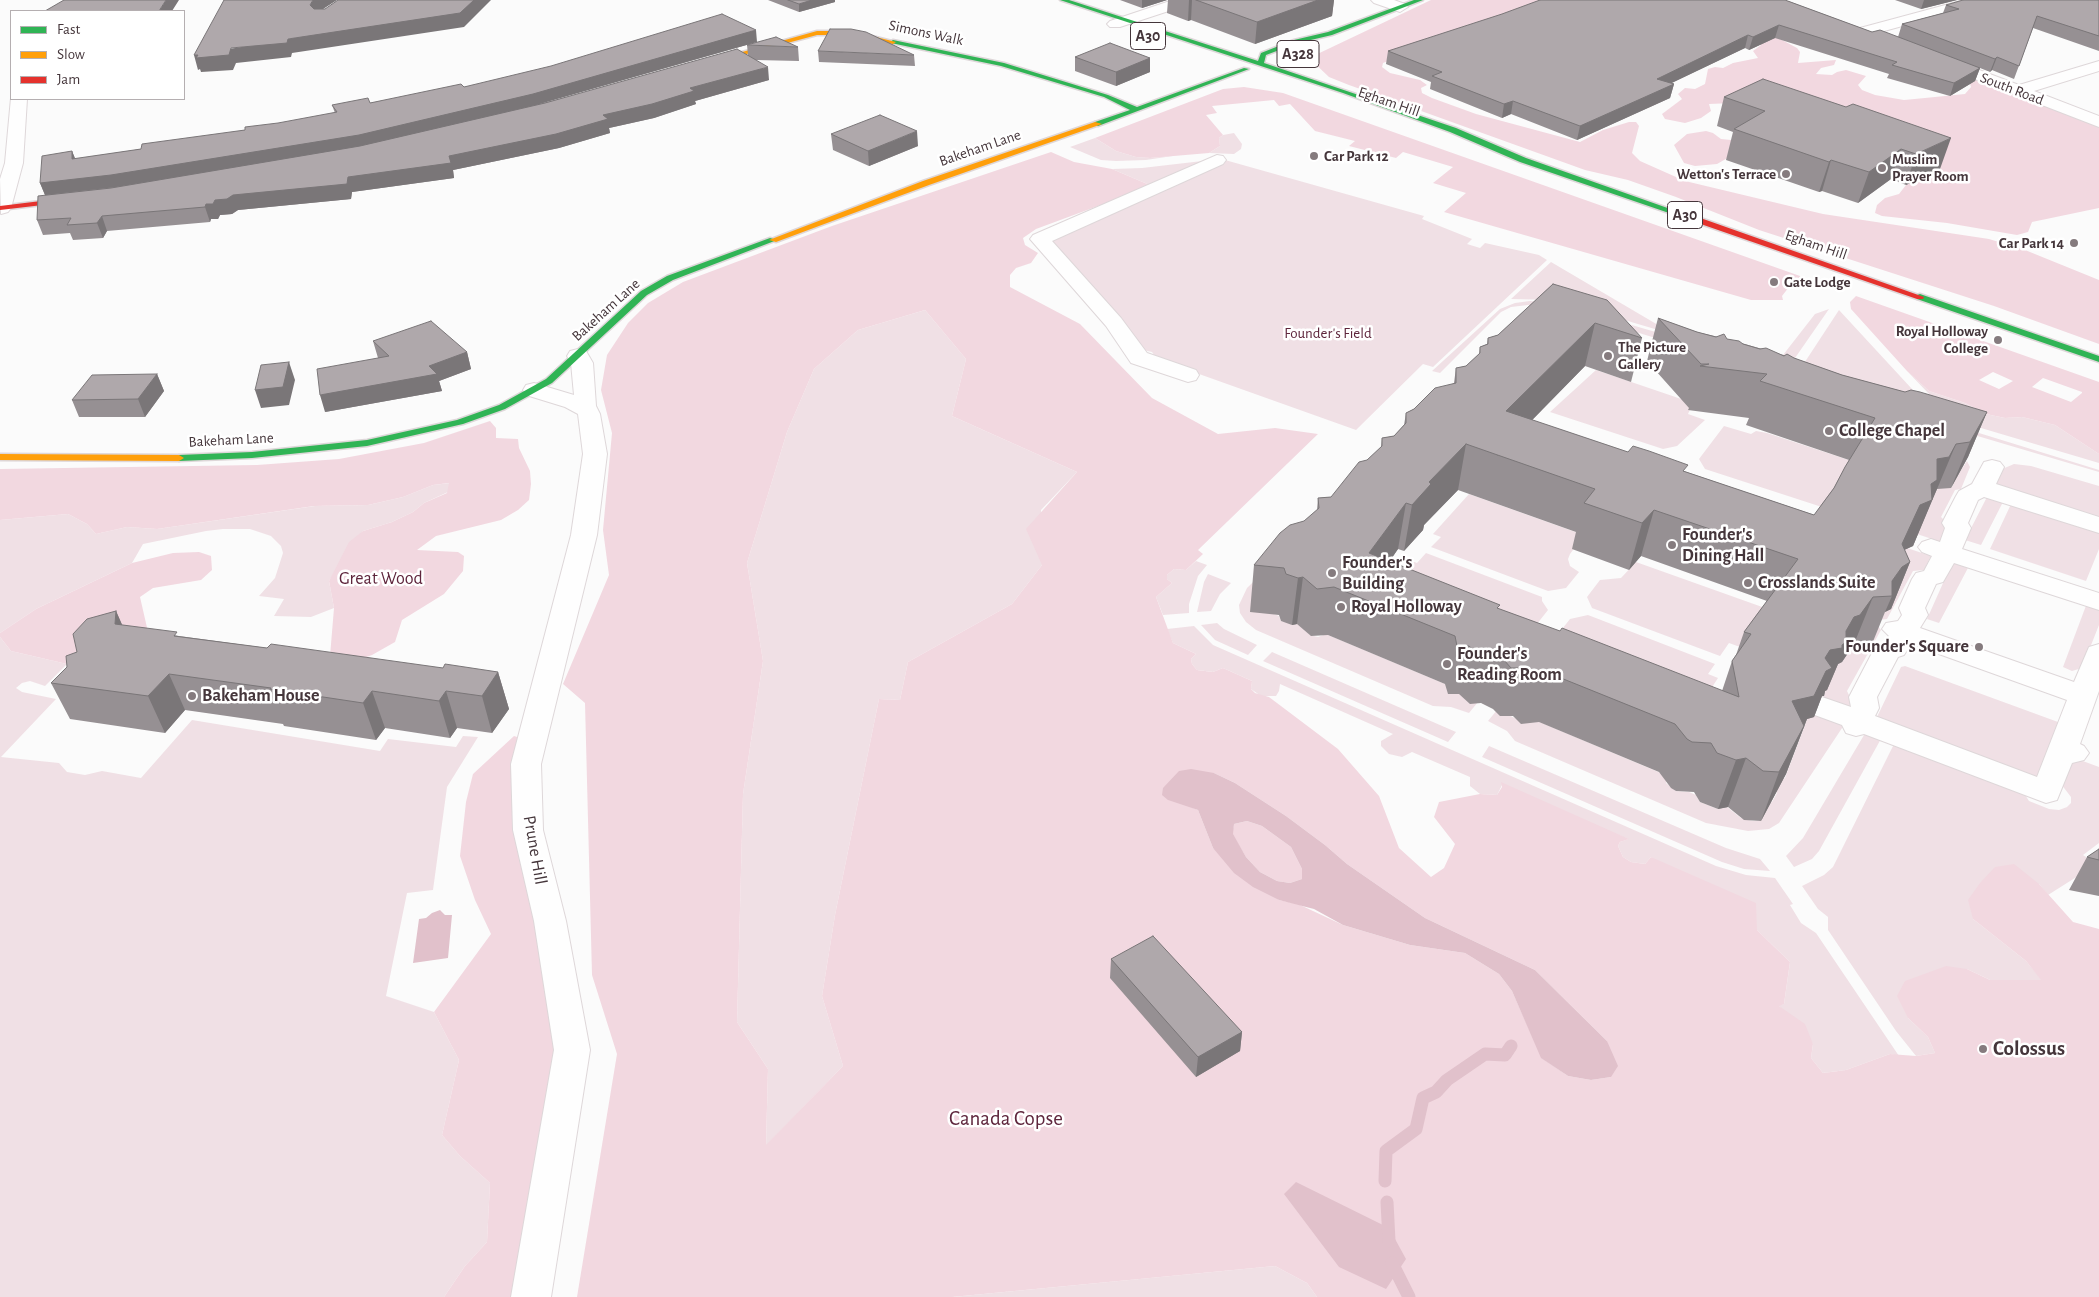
<!DOCTYPE html>
<html>
<head>
<meta charset="utf-8">
<style>
	body { margin:0 }
	#map { position:relative; width:2099px; height:1297px; overflow:hidden; background:#fbfbfb; font-family:"Alegreya Sans",sans-serif }
	canvas { display:block }
	.legend { position:absolute; left:10px; top:10px; width:175px; height:90px; box-sizing:border-box; background:#fff; border:1px solid #b5afb1; margin:0; padding:6px 9px; list-style:none; font-size:15px; color:#45363b }
	.legend li { display:flex; align-items:center; gap:10px; height:25px }
	.legend b { width:25px; border:1px solid #b5afb1 }
</style>
</head>
<body>
<div id="map">
<canvas width="2099" height="1297"></canvas>
<ul class="legend">
<li><b style="height:6px;background:#30b455"></b>Fast</li>
<li><b style="height:6px;background:#ff9f0a"></b>Slow</li>
<li><b style="height:6px;background:#e5322d"></b>Jam</li>
</ul>
</div>
<script>
const ctx = document.querySelector('canvas').getContext('2d');
ctx.lineJoin = 'round';
function fill(path, color) {
  ctx.fillStyle = color;
  ctx.fill(path, 'evenodd');
}
function toPath(rows) {
  const path = new Path2D();
  for (const r of rows) {
    path.moveTo(r[0], r[1]);
    for (let i = 2; i < r.length; i += 2) path.lineTo(r[i], r[i + 1]);
  }
  return path;
}
function strokePath(path, color, width, dash) {
  ctx.strokeStyle = color;
  ctx.lineWidth = width;
  ctx.lineCap = dash ? 'butt' : 'round';
  ctx.setLineDash(dash || []);
  ctx.stroke(path);
}
function label(font, color, halo, rows, align = 'center') {
  ctx.font = font + ' "Alegreya Sans",sans-serif';
  ctx.lineWidth = 5;
  ctx.setLineDash([]);
  ctx.textBaseline = 'middle';
  ctx.strokeStyle = halo;
  ctx.fillStyle = color;
  for (const [text, x, y, turn = 0] of rows) {
    ctx.save();
    ctx.translate(x, y);
    ctx.rotate((+turn || 0) * Math.PI / 180);
    ctx.textAlign = isNaN(turn) ? turn : align;
    if (halo) ctx.strokeText(text, 0, 0);
    ctx.fillText(text, 0, 0);
    ctx.restore();
  }
}
const green = toPath([
	[1234,133,1242,144,1241,149,1234,154,1209,153,1220,146,1219,138,1223,135],
	[1095,138,1116,151,1136,157,1151,158,1179,155,1146,160,1116,161,1101,160,1070,147],
	[1211,160,1152,186,1112,169,1142,168],
	[1225,160,1424,216,1422,219,1472,239,1467,244,1480,248,1485,243,1539,255,1547,260,1433,367,1423,364,1356,430,1157,359,1152,352,1139,349,1052,244,1054,239],
	[1551,262,1675,335,1557,300,1511,299],
	[1530,301,1560,304,1676,338,1724,359,1564,310,1528,305,1511,307,1501,312,1440,373,1432,371,1500,309,1515,303],
	[1829,309,1786,371,1776,364,1815,314],
	[925,310,966,359,952,416,1077,472,1041,510,1042,565,1012,604,908,662,900,700,879,699,835,915,822,996,843,1066,766,1146,768,1069,737,1022,743,794,763,661,747,563,787,432,814,369,858,330],
	[1839,310,1936,415,1797,374],
	[1596,370,1693,403,1688,414,1705,420,1677,446,1663,449,1550,412],
	[1907,371,1929,391,1965,403,1986,414,2005,418,2022,417,2055,425,2099,454,2099,463,1954,420],
	[1724,426,1751,434,1756,431,1767,433,1855,462,1828,509,1705,469,1699,459],
	[1966,429,2099,470,2099,472,1964,432],
	[1967,461,1970,467,1961,489,1955,490,1941,517,1949,525,1941,542,1914,533,1930,494,1941,487,1953,486,1953,482],
	[2014,464,2031,466,2099,486,2099,522,1994,487,2000,470],
	[450,483,448,492,424,503,413,512,392,522,363,531,329,581,334,608,311,617,274,616,284,599,259,596,275,578,283,553,281,546,271,536,250,529,223,529,206,531,143,544,132,563,36,609,0,633,0,520,68,514,87,524,96,534,127,527,157,529,315,506,368,505,403,497,433,485],
	[1469,494,1584,535,1570,554,1568,559,1570,566,1579,572,1566,588,1548,591,1431,547,1441,537,1433,534],
	[1987,497,2004,500,1981,545,1965,540],
	[2012,502,2099,529,2099,549,2086,581,1990,549],
	[1313,524,1271,613,1279,616,1281,621,1298,624,1310,635,1318,637,1326,634,1450,686,1457,693,1478,702,1469,713,1451,707,1433,706,1256,630,1246,622,1240,613,1239,605,1247,588],
	[1907,548,1931,556,1924,570,1913,571,1887,619,1879,620,1895,557],
	[1426,553,1542,597,1542,601,1548,610,1514,653,1370,603,1409,560,1417,563],
	[1196,561,1207,565,1198,576,1189,604,1189,613,1163,615,1156,597,1172,583,1167,579,1167,575,1174,569,1186,570],
	[1636,562,1765,608,1740,647,1729,643,1720,656,1592,608,1587,597,1600,580,1621,578],
	[1952,563,1969,566,1939,623,1927,619],
	[1208,574,1231,583,1220,594,1211,611,1197,612,1204,582],
	[2087,603,2099,607,2099,625,2082,668,2072,671,2063,667],
	[1588,615,1715,664,1708,674,1718,678,1684,730,1570,684,1536,662,1570,619],
	[1217,623,1224,629,1257,645,1248,655,1215,640,1201,625],
	[1194,626,1213,645,1716,866,1746,875,1775,878,1793,904,1790,905,1801,923,1816,933,1899,1056,1890,1054,1846,1070,1823,1073,1811,1058,1813,1044,1778,1005,1784,1004,1790,962,1757,930,1651,857,1645,864,1631,862,1623,857,1618,846,1620,842,1628,839,1502,785,1497,795,1480,794,1470,786,1470,777,1412,752,1402,757,1389,754,1381,746,1381,741,1393,734,1280,684,1279,691,1276,696,1261,696,1251,689,1252,681,1223,668,1213,672,1197,670,1192,664,1191,659,1196,654,1173,643,1167,629],
	[1878,626,1881,630,1847,691,1853,703,1851,711,1825,701,1823,691,1835,664,1842,662,1854,642],
	[0,637,11,651,67,664,45,686,30,681,22,683,16,688,22,692,56,699,1,757,59,763,67,772,85,775,102,771,141,778,192,720,380,751,388,739,456,747,463,736,478,737,447,787,433,890,407,893,386,996,434,1012,459,1060,442,1135,460,1156,490,1183,487,1242,465,1266,444,1297,0,1297],
	[1272,652,1456,732,1448,742,1263,661],
	[1905,666,2058,722,2060,726,2040,779,1876,719,1901,667],
	[1812,706,1846,722,1779,823,1769,829,1748,831,1706,823,1515,741,1507,731,1488,721,1497,710,1501,716,1506,714,1517,719,1528,717,1668,776,1666,783,1676,791,1689,792,1696,795,1700,802,1718,809,1727,807,1741,818,1753,821,1759,821,1761,805,1772,802,1777,793,1772,786,1785,778],
	[1867,730,1882,737,1819,851,1812,859,1794,867,1786,856,1803,838],
	[1895,742,2020,787,2029,801,2049,809,2059,810,2067,807,2071,803,2071,797,2061,784,2072,757,2099,767,2099,843,2083,855,2097,864,2048,895,2039,884,1973,919,2026,961,2042,980,1990,980,1967,969,1908,1018,1928,1037,1935,1053,1916,1056,1896,1031,1828,930,1828,917,1818,909,1802,886,1824,875,1833,867],
	[1489,746,1726,848,1760,859,1770,871,1744,869,1722,862,1482,757],
	[1275,1266,1307,1283,1317,1297,952,1297]
]);
const forest = toPath([
	[1431,0,1543,0,1383,63,1382,67,1390,73,1420,80,1427,85,1421,88,1422,93,1432,98,1476,114,1580,142,1603,130,1629,122,1636,122,1639,126,1632,153,1640,161,1685,181,1823,214,1989,239,2025,250,2099,280,2099,344,1994,306,1759,230,1676,197,1628,180,1585,170,1349,85,1329,77,1309,58],
	[1723,32,1771,34,1797,48,1800,52,1798,63,1836,60,1834,65,1821,68,1816,74,1832,75,1837,72,1846,70,1866,76,1858,85,1862,90,1875,95,1904,100,1925,98,1965,94,1971,87,1970,84,1953,77,1908,51,2099,123,2099,208,2032,222,2028,232,2017,235,1947,223,1882,216,1875,213,1877,205,1885,198,1899,194,1906,185,1940,168,1738,152,1717,164,1695,166,1684,163,1674,145,1687,134,1706,131,1713,133,1721,139,1741,141,1733,103,1709,104,1711,111,1701,118,1685,123,1665,119,1662,114,1682,99,1678,94,1685,88,1695,89,1705,84,1708,69,1715,67,1723,68,1733,63,1758,58,1753,51,1761,45],
	[1244,87,1283,93,1800,276,1803,282,1797,287,1789,287,1782,296,1783,300,1751,300,1444,212,1466,193,1433,183,1453,167,1403,152,1396,158,1349,146,1355,141,1315,131,1290,104,1279,106,1274,100,1212,106,1217,113,1206,115,1223,135,1219,138,1220,146,1209,153,1150,158,1136,157,1116,151,1095,138,1223,89],
	[1051,152,1074,162,1112,169,1152,186,1036,229,1023,238,1025,245,1038,253,1031,263,1016,268,1010,275,1010,287,1080,324,1152,398,1218,434,1275,428,1318,434,1198,550,1203,554,1186,570,1174,569,1167,575,1167,579,1172,583,1156,597,1173,643,1196,654,1191,659,1192,664,1197,670,1213,672,1223,668,1252,681,1251,689,1255,693,1269,697,1338,749,1379,796,1399,848,1431,877,1444,868,1455,844,1434,817,1439,802,1480,794,1497,795,1502,787,1501,782,1629,839,1620,842,1618,846,1623,857,1631,862,1645,864,1651,857,1756,903,1757,930,1790,962,1784,1004,1779,1006,1805,1024,1813,1044,1811,1058,1823,1073,1846,1070,1890,1054,1916,1056,1935,1053,1928,1037,1908,1018,1897,996,1905,981,1946,966,1967,969,1990,980,2041,980,2026,961,1973,919,1968,900,1980,883,1995,867,2014,864,2039,884,2073,922,2099,929,2099,1297,1317,1297,1307,1283,1275,1266,952,1297,577,1297,617,1054,592,975,585,703,563,684,609,575,603,530,612,433,601,390,607,355,628,323,648,303,683,282,832,226],
	[925,310,966,359,952,416,1077,472,1026,529,1042,565,1012,604,908,662,900,700,879,699,835,915,822,996,843,1066,766,1145,768,1069,737,1022,743,794,763,661,747,563,787,432,814,369,858,330],
	[1214,773,1235,783,1286,816,1325,845,1347,864,1425,918,1535,970,1607,1041,1611,1077,1591,1080,1568,1076,1542,1058,1512,991,1499,974,1465,953,1410,945,1343,925,1298,904,1279,900,1213,848,1198,810,1186,805],
	[1856,296,2099,382,2099,454,2055,425,2022,417,2005,418,1986,414,1965,403,1929,391,1907,371,1851,309,1850,302],
	[1993,372,2013,381,1999,389,1979,380],
	[2043,378,2082,392,2082,393,2071,402,2032,387],
	[490,421,496,428,496,438,518,439,519,448,530,471,531,484,529,500,518,510,501,520,436,536,417,550,458,552,464,556,463,571,444,594,402,620,395,642,372,655,344,665,330,656,334,608,329,581,349,542,363,531,392,522,413,512,424,503,447,493,449,483,433,485,403,497,368,505,314,506,157,529,127,527,96,534,87,524,68,514,0,520,0,469,257,465,339,459,424,443],
	[199,552,211,556,212,570,201,580,153,588,140,597,148,632,67,664,11,651,0,637,0,633,36,609,132,563,173,553],
	[514,736,526,740,557,1024,526,1297,444,1297,465,1266,487,1242,490,1183,460,1156,442,1135,459,1060,434,1012,491,934,475,900,460,856,466,802,473,774],
	[1247,821,1262,826,1291,847,1302,869,1302,879,1290,883,1277,881,1260,872,1246,857,1232,834,1234,824]
]);
const water = toPath([
	[1191,769,1214,773,1235,783,1286,816,1325,845,1347,864,1425,918,1535,970,1607,1041,1618,1066,1611,1077,1591,1080,1568,1076,1541,1058,1512,991,1499,974,1465,953,1410,945,1343,925,1314,909,1279,900,1253,887,1234,873,1213,848,1198,810,1168,800,1162,795,1163,788,1179,771],
	[1247,821,1262,826,1291,847,1302,869,1302,879,1290,883,1277,881,1260,872,1246,857,1233,834,1234,824],
	[440,910,445,915,452,915,448,958,413,963,419,919,426,918,432,913],
	[1296,1182,1389,1228,1406,1259,1386,1289,1339,1267,1284,1194]
]);
const stream = toPath([
	[1385,1181,1386,1151,1416,1129,1423,1098,1436,1092,1447,1080,1485,1054,1505,1055,1511,1046],
	[1387,1202,1389,1241],
	[1392,1263,1409,1297]
]);
const street = toPath([
	[1173,0,1196,0,1193,3,1120,27,1110,27,1107,24,1110,21,1173,0],
	[1371,0,1394,0,1405,4,1408,7,1400,12,1374,3,1371,0],
	[1964,0,1989,0,1986,3,1866,36,1858,31,1860,28,1964,0],
	[1942,56,2019,85,2099,61,2099,71,2034,91,2099,116,2099,127,1936,64,1934,61,1942,56],
	[11,98,27,99,23,163,11,208,8,212,1,214,0,179,5,163,11,98],
	[1217,155,1223,156,1226,160,1223,164,1052,241,1121,318,1147,353,1196,370,1199,375,1196,380,1188,382,1131,363,1106,326,1030,239,1033,235,1217,155],
	[578,349,586,351,593,363,596,406,600,414,607,454,597,535,541,764,543,830,566,921,590,1050,551,1297,511,1297,554,1050,534,921,513,830,511,764,571,535,583,454,578,414,565,407,526,395,523,390,526,385,534,383,574,395,571,363,567,356,570,351,578,349],
	[1992,460,2000,462,2004,467,1996,484,2099,517,2099,533,1984,497,1978,500,1968,523,1971,528,1962,549,2099,593,2099,610,1954,563,1943,582,1936,584,1925,608,1928,615,1920,628,2074,682,2089,647,2099,644,2099,691,2080,744,2084,746,2089,753,2084,760,2072,763,2057,800,2046,803,1864,734,1856,736,1846,733,1842,725,1812,714,1808,707,1812,700,1822,697,1851,707,1849,697,1873,651,1877,645,1884,643,1889,636,1882,629,1886,623,1898,621,1902,615,1899,608,1912,579,1916,573,1924,571,1932,556,1922,552,1918,547,1922,542,1931,539,1940,542,1945,528,1942,523,1956,496,1959,491,1972,484,1984,462,1992,460],
	[1911,644,2067,700,2037,777,1875,716,1879,708,1877,697,1898,657,1904,655,1911,644]
]);
const fast = toPath([
	[1060,0,1069,0,1258,61,1261,53,1294,40,1328,32,1414,0,1423,0,1332,35,1298,43,1266,55,1264,63,1456,128,1526,158,1676,211,1669,213,1520,162,1450,132,1343,93,1060,0],
	[893,40,1004,63,1108,95,1137,107,1244,68,1249,69,1098,126,1094,124,1095,122,1130,110,1104,97,1001,66,891,43,890,42,893,40],
	[770,238,777,240,673,280,647,295,552,383,505,409,463,424,367,446,252,458,179,461,174,458,179,455,252,452,367,440,457,420,499,405,546,379,641,291,667,276,770,238],
	[1920,294,2099,356,2099,362,1917,299,1917,295,1920,294]
]);
const slow = toPath([
	[817,31,852,31,896,42,893,44,852,35,817,35,706,65,703,63,817,31],
	[1095,122,1102,124,929,185,776,242,769,240,923,181,1095,122],
	[0,454,179,455,184,458,179,461,0,460,0,454]
]);
const jam = toPath([
	[74,197,77,197,77,201,0,210,0,206,74,197],
	[1669,209,1675,209,1924,297,1923,299,1917,299,1669,213,1669,209]
]);
const wall = toPath([
	[768,0,835,0,835,2,799,12],
	[1120,0,1167,0,1142,8],
	[1168,0,1334,0,1332,16,1255,44,1191,20,1188,21,1167,13],
	[1895,0,1957,0,1921,9],
	[2099,0,2099,51,2033,28,2014,79,1992,70,1990,72,1980,68,1975,81,1950,96,1887,78,1889,74,1775,38,1749,50,1745,48,1671,83,1674,84,1670,98,1577,140,1511,114,1502,118,1430,89,1431,82,1386,64,1388,51,1788,1,1872,32,1898,37,1902,24,1943,13,1946,5],
	[757,42,538,104,748,55,747,45,798,47,799,61,756,60,769,80,695,101,696,104,654,118,609,128,610,133,559,148,453,170,454,178,352,192,351,199,238,210,232,214,220,215,218,219,211,219,210,222,107,231,103,238,73,240,70,233,43,235,37,220,45,195,40,183,72,151,75,159,141,149,245,130,335,113,332,105,370,103,464,87],
	[818,51,914,55,915,66,819,62],
	[1075,57,1150,58,1150,72,1116,86,1075,71],
	[1724,97,1846,107,1940,169,1906,185,1891,179,1858,203,1822,191,1819,192,1726,160,1733,132,1717,126],
	[831,134,918,146,869,166,833,150],
	[1553,284,1642,338,1631,382,1585,366,1532,420,1814,515,1834,488,1849,460,1746,425,1749,418,1688,410,1689,408,1647,361,1658,318,1697,332,1727,339,1794,358,1842,375,1905,392,1987,412,1968,457,1951,488,1937,489,1932,500,1913,546,1904,550,1910,562,1891,609,1885,612,1872,644,1854,644,1842,662,1838,664,1827,690,1825,691,1824,696,1822,696,1814,717,1807,719,1786,774,1761,821,1744,820,1728,807,1718,809,1700,802,1694,792,1676,791,1671,788,1659,772,1539,722,1521,724,1513,716,1500,716,1493,709,1481,703,1470,704,1459,694,1448,694,1445,684,1328,635,1311,636,1297,624,1292,625,1281,621,1279,615,1250,612,1254,565,1317,510,1318,498,1331,497,1381,447,1382,438,1394,436,1404,425,1406,413,1414,409,1454,383,1456,368,1466,366,1479,354,1480,347,1487,344,1488,338,1498,335],
	[1458,490,1576,532,1572,549,1629,570,1641,556,1767,601,1744,632,1736,655,1732,661,1722,691,1499,609,1390,561,1398,549,1404,551,1423,530,1424,525],
	[373,341,467,352,471,369,439,381,442,391,325,412,378,358],
	[157,374,164,391,145,417,79,417,72,400],
	[116,611,122,625,179,636,267,648,443,668,498,672,509,709,492,733,457,728,450,738,385,728,376,740,284,726,283,724,185,710,165,733,70,719,51,683,67,667,77,652],
	[2099,849,2099,896,2069,890,2087,857],
	[1111,959,1242,1032,1240,1051,1196,1077,1110,978]
]);
const shadedWall = toPath([
	[166,0,179,0,172,11,159,11],
	[313,0,337,0,317,13,310,5],
	[474,0,491,0,464,27,292,53,291,57,236,63,233,70,201,72,200,69,198,70,194,55,288,39],
	[812,0,835,0,835,2,799,12,799,4],
	[1142,0,1167,0,1142,8],
	[1189,0,1192,0,1191,20,1188,21],
	[1318,0,1334,0,1332,16,1255,44,1257,22],
	[1924,0,1957,0,1921,9],
	[1779,25,1775,38,1749,50,1753,37],
	[756,30,757,42,536,105,363,147,116,187,45,195,40,183],
	[1748,35,1745,48,1653,92,1657,79],
	[1997,57,1992,70,1990,72,1995,59],
	[1150,58,1150,72,1116,86,1116,72],
	[768,67,769,80,695,101,696,104,654,118,609,128,610,133,559,148,453,170,454,178,352,192,351,199,238,210,232,214,220,215,218,219,211,219,210,222,205,207,206,204,215,200,233,195,348,177,449,156,603,115,690,88],
	[1980,68,1975,81,1950,96,1954,83],
	[1674,84,1670,98,1577,140,1580,126],
	[1513,101,1511,114,1502,118,1504,104],
	[917,131,918,146,869,166,868,151],
	[1951,138,1940,169,1906,185,1916,154],
	[1901,149,1891,179,1858,203,1869,172],
	[72,151,77,163,72,159],
	[1831,160,1822,191,1819,192,1829,162],
	[102,216,107,231,103,238,97,223],
	[1595,323,1585,366,1497,456,1506,411],
	[467,352,471,369,439,381,442,391,325,412,320,395,429,366],
	[289,362,295,380,289,405,261,408,255,390],
	[157,374,164,391,145,417,138,399],
	[1987,412,1968,457,1951,488,1970,442],
	[1466,444,1458,490,1424,525,1423,530,1404,551,1412,505,1429,482],
	[1956,444,1913,546,1902,551,1902,544,1937,459],
	[1406,503,1398,549,1362,600,1369,553],
	[1654,510,1641,556,1629,570,1642,523],
	[1910,562,1891,609,1885,612,1892,596,1890,596,1902,567],
	[1902,567,1890,596,1892,581],
	[1303,577,1297,624,1292,625,1298,578],
	[1873,597,1854,644,1842,662,1838,664,1827,690,1825,691,1824,696,1822,696,1814,717,1807,719,1786,774,1761,821,1779,772,1792,701,1830,650,1846,631,1854,617],
	[116,611,132,647,115,624],
	[498,672,509,709,492,733,482,696],
	[169,674,185,710,165,733,148,696],
	[372,691,385,728,376,740,363,703],
	[446,691,457,728,450,738,439,701],
	[1746,758,1728,807,1718,809,1736,760],
	[1242,1032,1240,1051,1196,1077,1198,1057]
]);
const building = toPath([
	[64,0,166,0,159,11,45,11,64,0],
	[224,0,313,0,310,5,314,9,325,9,338,0,474,0,460,13,288,39,287,43,231,48,229,55,196,58,198,55,194,55,224,0],
	[788,0,812,0,799,4,788,0],
	[1196,0,1318,0,1257,22,1196,0],
	[1540,0,1785,0,1872,32,1880,30,1980,68,1954,83,1892,65,1897,62,1779,25,1753,37,1748,35,1657,79,1674,84,1580,126,1513,101,1504,104,1432,76,1442,72,1388,51,1502,14,1540,0],
	[1963,0,2099,0,2099,36,2037,16,2019,66,1997,57,1995,59,1902,24,1959,9,1946,5,1963,0],
	[722,14,756,30,533,94,359,135,111,175,40,183,42,156,72,151,72,159,141,149,142,144,245,130,245,127,278,123,337,112,332,105,368,98,370,103,461,84,464,87,551,66,722,14],
	[830,29,851,29,866,32,914,55,818,51,830,29],
	[776,37,798,47,747,45,776,37],
	[1110,43,1150,58,1116,72,1075,57,1110,43],
	[737,49,768,67,690,88,694,91,652,104,603,115,608,119,556,134,449,156,451,163,348,177,347,184,233,195,227,199,215,200,213,204,206,204,205,207,102,216,97,223,67,225,71,218,37,220,38,196,111,188,360,146,545,103,737,49],
	[1763,79,1846,107,1853,104,1951,138,1916,154,1901,149,1869,172,1831,160,1829,162,1734,129,1765,111,1724,97,1763,79],
	[880,115,917,131,868,151,831,134,880,115],
	[1553,284,1607,300,1642,338,1595,323,1506,411,1628,452,1633,446,1649,451,1688,465,1683,471,1814,515,1834,488,1845,467,1875,418,1760,381,1767,374,1700,366,1709,364,1701,364,1658,318,1697,332,1716,337,1724,334,1727,339,1739,341,1743,344,1760,349,1766,348,1784,356,1787,354,1794,358,1842,375,1905,392,1911,390,1920,392,1987,412,1970,442,1956,444,1949,457,1937,459,1937,480,1931,484,1932,500,1920,505,1902,544,1910,562,1902,567,1892,581,1892,596,1873,597,1860,615,1854,617,1846,631,1846,642,1842,645,1842,648,1830,650,1825,658,1832,668,1826,671,1814,696,1792,701,1804,726,1779,772,1763,771,1746,758,1736,760,1717,753,1711,743,1692,742,1687,739,1675,724,1551,674,1533,676,1525,668,1511,668,1504,660,1492,655,1480,656,1469,646,1457,646,1455,636,1334,587,1317,589,1303,577,1298,578,1286,574,1284,568,1254,565,1280,533,1290,525,1304,521,1319,508,1318,498,1331,497,1359,462,1367,460,1382,446,1382,438,1394,436,1406,423,1406,413,1414,409,1435,388,1456,383,1456,368,1466,366,1480,353,1480,347,1488,344,1488,338,1498,335,1553,284],
	[1466,444,1595,489,1584,503,1642,523,1654,510,1798,559,1744,632,1751,634,1732,661,1739,697,1562,628,1560,631,1497,608,1500,605,1369,553,1406,503,1412,505,1431,484,1429,482,1466,444],
	[431,321,467,352,429,366,437,374,320,395,317,369,389,356,373,341,431,321],
	[289,362,283,387,255,390,261,365,289,362],
	[157,374,138,399,72,400,92,375,157,374],
	[116,611,115,624,177,632,174,636,267,648,271,644,443,668,445,664,498,672,482,696,446,691,439,701,372,691,363,703,270,689,271,688,169,674,148,696,51,683,67,667,66,656,77,652,73,634,87,619,116,611],
	[2099,849,2099,860,2087,857,2099,849],
	[1153,936,1242,1032,1198,1057,1111,959,1153,936]
]);
const markers = [
	[1314,156,5,"#857b7e"],
	[1882,168,5,"#857b7e"],
	[1786,174,5,"#857b7e"],
	[2074,243,5,"#857b7e"],
	[1774,282,5,"#857b7e"],
	[1998,340,5,"#857b7e"],
	[1608,356,5,"#857b7e"],
	[1829,431,5,"#857b7e"],
	[1672,545,5,"#857b7e"],
	[1332,573,5,"#857b7e"],
	[1748,583,5,"#857b7e"],
	[1341,607,5,"#857b7e"],
	[1979,647,5,"#857b7e"],
	[1447,664,5,"#857b7e"],
	[192,696,5,"#857b7e"],
	[1983,1049,5,"#857b7e"]
];
const farStreetnames = [
	["Simons Walk",926,33,12],
	["South Road",2012,89,21],
	["Egham Hill",1389,102,19],
	["Bakeham Lane",980,148,-19],
	["Egham Hill",1816,245,19],
	["Bakeham Lane",606,310,-42],
	["Bakeham Lane",231,440,-3]
];
const farPoinames = [
	["Car Park 12",1324,156],
	["Muslim",1892,159],
	["Prayer Room",1892,176],
	["Wetton's Terrace",1776,174,"right"],
	["Car Park 14",2064,243,"right"],
	["Gate Lodge",1784,282],
	["Royal Holloway",1988,331,"right"],
	["College",1988,348,"right"],
	["The Picture",1618,347],
	["Gallery",1618,364]
];
const farParknames = [
	["Founder's Field",1328,333]
];
const shields = [
	[1148,36,35],
	[1298,54,42],
	[1685,215,35]
];
const shieldNames = [
	["A30",1148,36],
	["A328",1298,54],
	["A30",1685,215]
];
const poiNames = [
	["College Chapel",1839,431],
	["Founder's",1682,535],
	["Dining Hall",1682,556],
	["Founder's",1342,563],
	["Building",1342,584],
	["Crosslands Suite",1758,583],
	["Royal Holloway",1351,607],
	["Founder's Square",1969,647,"right"],
	["Founder's",1457,654],
	["Reading Room",1457,675],
	["Bakeham House",202,696]
];
const parkNames = [
	["Great Wood",381,579]
];
const streetNames = [
	["Prune Hill",535,850,80]
];
const nearPoinames = [
	["Colossus",1993,1049]
];
const nearParknames = [
	["Canada Copse",1006,1119]
];
fill(green, '#f0e0e5');
fill(forest, '#f2d8e0');
fill(water, '#e1c1cb');
strokePath(stream, '#e1c1cb', 13);
strokePath(street, '#ded7d9', 2);
strokePath(fast, '#ded7d9', 3);
strokePath(slow, '#ded7d9', 3);
strokePath(jam, '#ded7d9', 3);
fill(street, '#fefefe');
fill(fast, '#30b455');
fill(slow, '#ff9f0a');
fill(jam, '#e5322d');
fill(wall, '#969093');
fill(shadedWall, '#7a7678');
fill(building, '#afa8ab');
strokePath(building, '#7a7678', 1);
for (const [x, y, r, color] of markers) {
  const dot = new Path2D();
  dot.arc(x, y, r, 0, 2 * Math.PI);
  ctx.fillStyle = color;
  ctx.fill(dot);
  strokePath(dot, '#fff', 2);
}
label('15px', '#45363b', '#fff', farStreetnames);
label('bold 15px', '#45363b', '#fff', farPoinames, 'left');
label('15px', '#5e253c', '#fff', farParknames);
for (const [x, y, w] of shields) {
  const box = new Path2D();
  box.roundRect(x - w / 2, y - 13.5, w, 27, 4);
  ctx.fillStyle = '#fff';
  ctx.fill(box);
  strokePath(box, '#45363b', 1);
}
label('bold 16px', '#45363b', null, shieldNames);
label('bold 18px', '#45363b', '#fff', poiNames, 'left');
label('18px', '#5e253c', '#fff', parkNames);
label('18px', '#45363b', '#fff', streetNames);
label('bold 21px', '#45363b', '#fff', nearPoinames, 'left');
label('21px', '#5e253c', '#fff', nearParknames);
</script>
</body>
</html>
